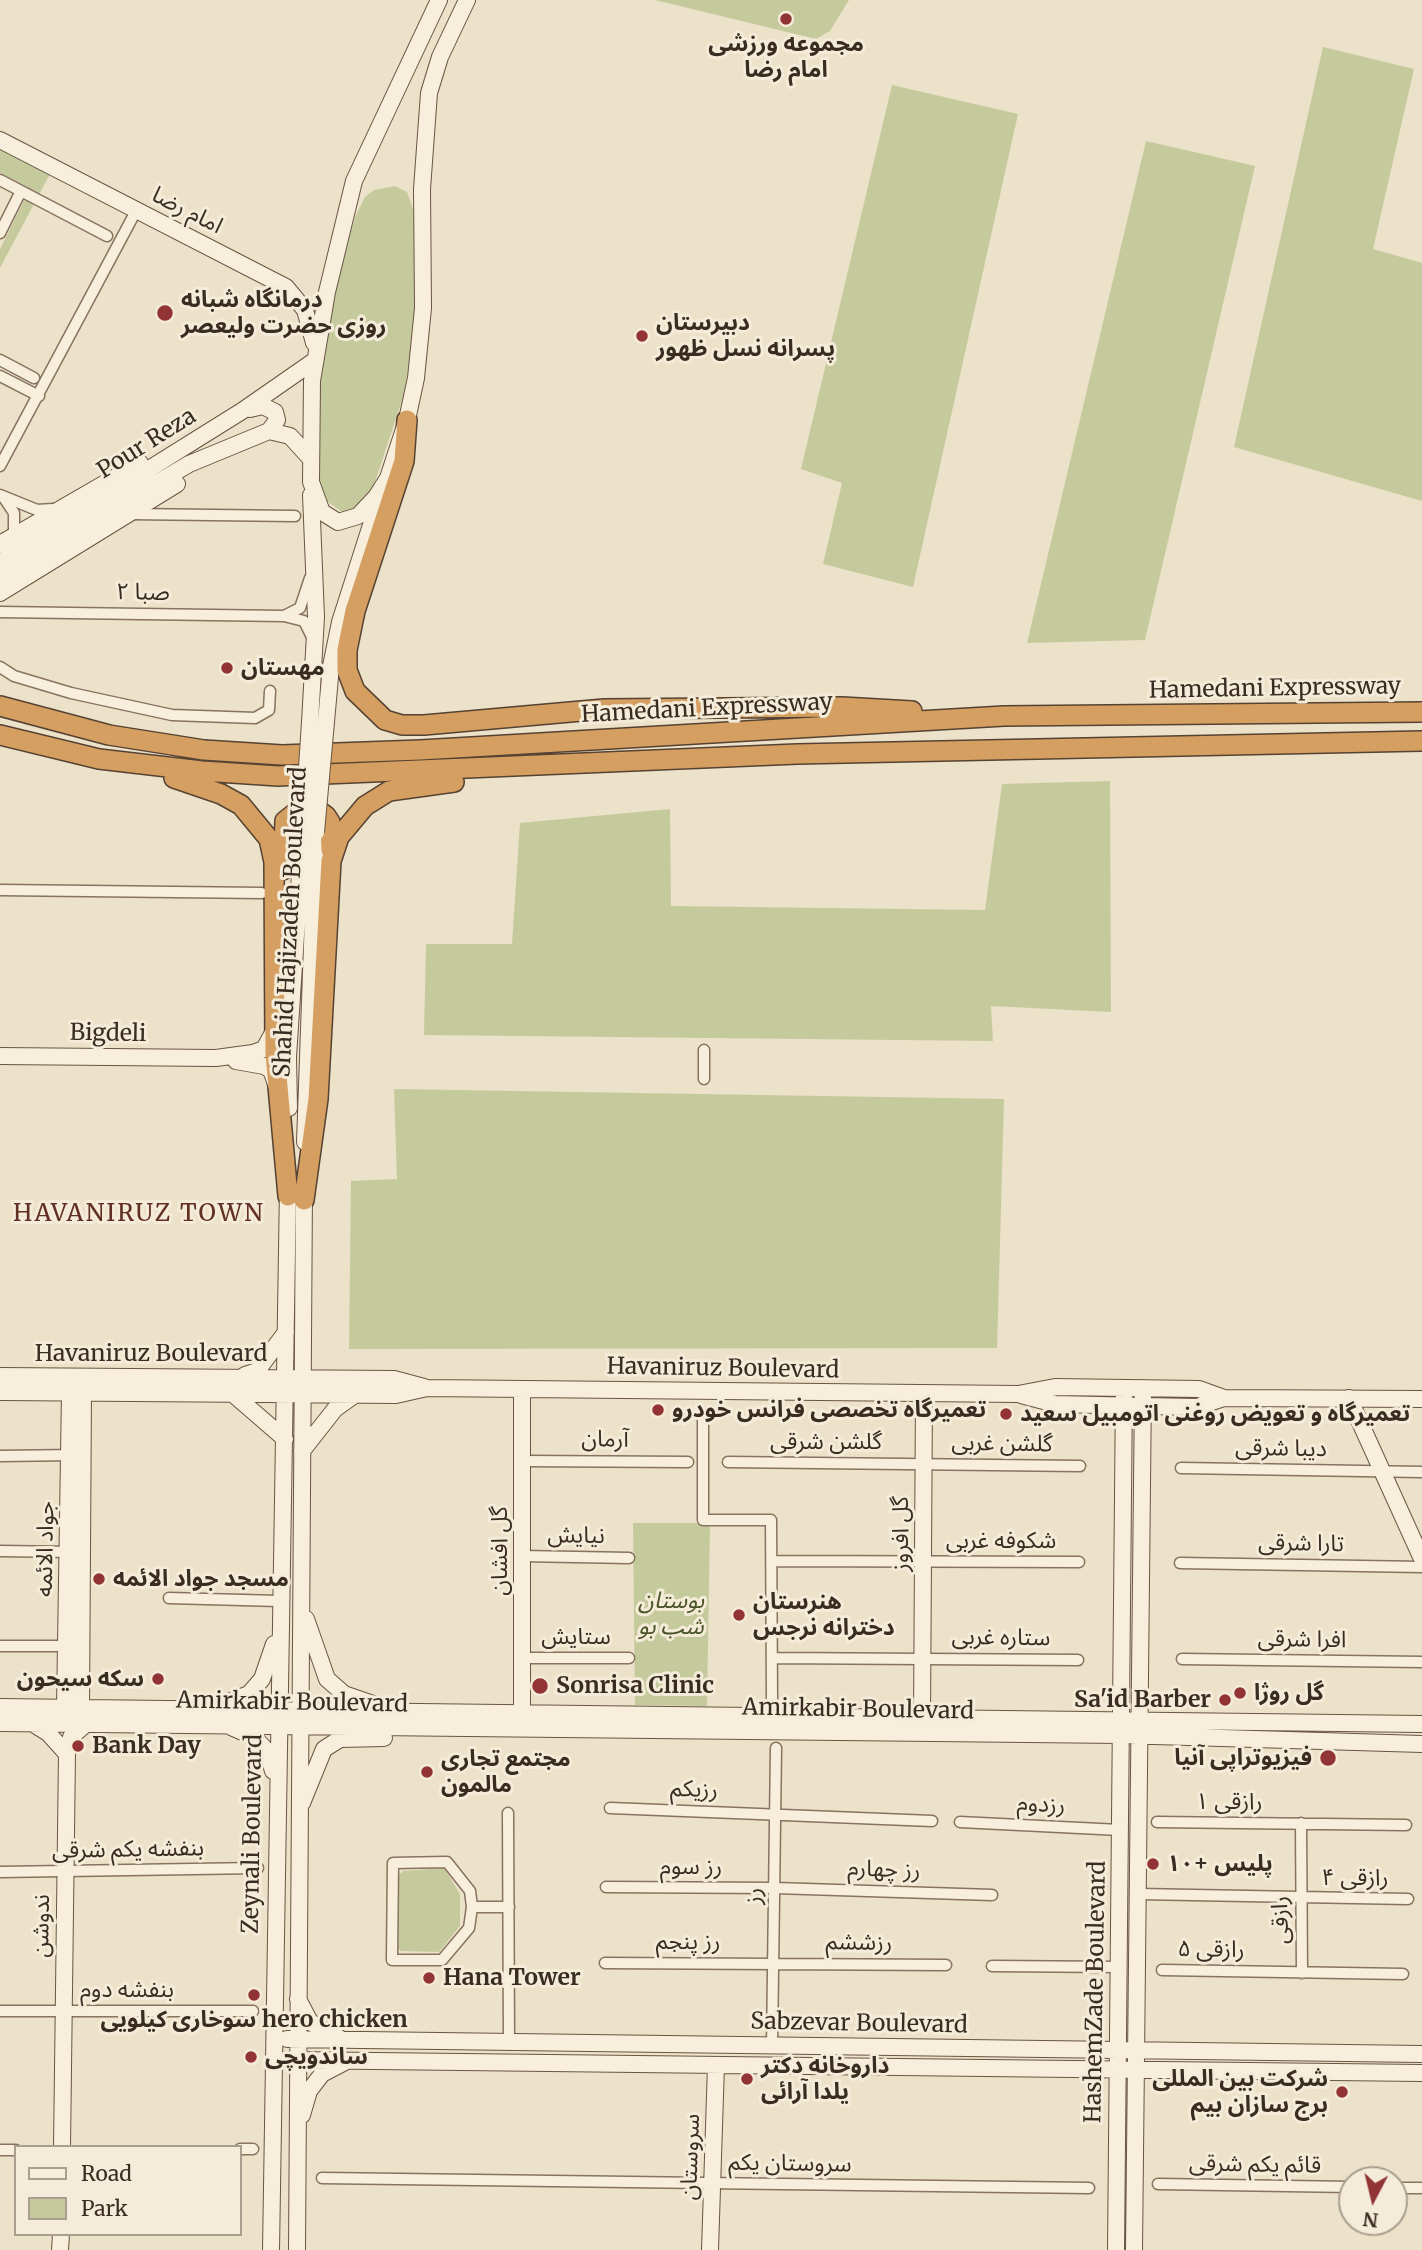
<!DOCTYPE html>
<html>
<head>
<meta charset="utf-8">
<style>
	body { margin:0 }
	#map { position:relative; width:1422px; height:2250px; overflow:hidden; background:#ece1c9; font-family:Merriweather,serif }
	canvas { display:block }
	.legend { position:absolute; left:14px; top:2145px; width:228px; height:91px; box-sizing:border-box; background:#f4ebd8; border:2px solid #a99f8f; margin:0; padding:9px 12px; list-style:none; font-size:21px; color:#392c21 }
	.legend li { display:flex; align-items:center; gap:14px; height:35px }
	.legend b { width:35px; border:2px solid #a99f8f }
	.north { position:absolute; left:1338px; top:2166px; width:70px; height:70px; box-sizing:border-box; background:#f4ebd8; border:2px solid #a99f8f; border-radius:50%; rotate:187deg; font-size:19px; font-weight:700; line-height:28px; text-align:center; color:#392c21 }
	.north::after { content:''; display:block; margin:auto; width:24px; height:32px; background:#923335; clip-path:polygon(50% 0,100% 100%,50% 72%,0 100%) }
</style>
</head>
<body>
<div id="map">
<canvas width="1422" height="2250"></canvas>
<ul class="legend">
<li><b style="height:9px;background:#f7eedc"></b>Road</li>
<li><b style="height:19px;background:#c5ca9d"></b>Park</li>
</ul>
<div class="north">N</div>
</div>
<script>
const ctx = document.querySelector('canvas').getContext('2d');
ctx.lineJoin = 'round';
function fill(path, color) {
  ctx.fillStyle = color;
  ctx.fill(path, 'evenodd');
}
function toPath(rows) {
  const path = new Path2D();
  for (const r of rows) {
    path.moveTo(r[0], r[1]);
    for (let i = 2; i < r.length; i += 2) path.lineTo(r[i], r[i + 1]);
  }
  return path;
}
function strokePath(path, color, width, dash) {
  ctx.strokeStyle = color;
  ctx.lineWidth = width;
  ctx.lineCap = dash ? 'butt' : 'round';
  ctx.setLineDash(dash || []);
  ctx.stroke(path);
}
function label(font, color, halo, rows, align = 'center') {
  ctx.font = font + ' Merriweather,"Noto Sans Arabic",serif';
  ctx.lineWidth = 6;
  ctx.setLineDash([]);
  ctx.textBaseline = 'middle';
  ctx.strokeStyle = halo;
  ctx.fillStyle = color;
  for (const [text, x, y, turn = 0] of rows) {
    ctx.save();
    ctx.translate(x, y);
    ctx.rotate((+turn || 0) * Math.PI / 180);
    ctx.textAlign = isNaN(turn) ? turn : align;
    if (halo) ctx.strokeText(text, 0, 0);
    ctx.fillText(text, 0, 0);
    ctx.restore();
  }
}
const green = toPath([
	[655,0,849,0,830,31,816,39],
	[1323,47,1414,69,1373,249,1422,263,1422,501,1234,447],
	[892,85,1018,114,913,587,823,564,842,483,801,469],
	[1146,141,1255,166,1145,640,1027,643],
	[0,146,51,172,0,268,0,249,24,201,32,194,26,186,0,173],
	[395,186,407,192,413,209,416,256,414,324,405,391,373,488,359,505,350,512,342,512,327,501,318,484,316,454,320,384,334,289,355,217,365,197,374,190],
	[1110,781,1111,1012,991,1006,993,1041,424,1035,426,944,512,944,520,823,670,809,671,906,985,910,1002,784],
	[394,1089,1004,1099,997,1348,349,1349,351,1181,397,1179],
	[633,1523,710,1523,707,1706,635,1705],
	[444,1868,460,1894,460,1926,439,1952,401,1951,398,1948,399,1875,403,1871]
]);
const street = toPath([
	[0,180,107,236],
	[0,233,21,191],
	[0,360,34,378],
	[0,376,39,396],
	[0,466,136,211],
	[0,495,37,510,53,509],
	[4,498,14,513,14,536],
	[130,514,295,516],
	[0,612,284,616,304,621,312,637],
	[284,616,300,608,310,578],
	[0,667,14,676,71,693,172,715,255,718,269,710,270,691],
	[0,890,262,893],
	[704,1050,704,1079],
	[703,1413,703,1520,771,1520,772,1699],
	[0,1456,75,1455],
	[523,1461,688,1462],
	[728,1462,1080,1466],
	[1181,1468,1422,1472],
	[0,1551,71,1552],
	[522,1556,629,1558],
	[772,1561,1079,1562],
	[1180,1563,1422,1567],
	[169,1598,279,1601],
	[0,1646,71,1646],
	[522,1658,629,1658],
	[773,1658,1078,1660],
	[1182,1659,1422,1662],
	[610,1808,932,1821],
	[508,1813,509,2042],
	[960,1822,1120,1830],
	[1157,1822,1406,1825],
	[1301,1823,1302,1973],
	[0,1872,258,1868],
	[606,1887,775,1888,992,1895],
	[1139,1894,1408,1899],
	[472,1907,470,1891,447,1862,393,1863,392,1960,442,1960,469,1928,472,1907,509,1907],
	[605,1963,946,1965],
	[992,1966,1119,1967],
	[1162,1970,1403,1974],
	[0,2011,253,2011],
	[772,2046,776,1748],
	[240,2149,253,2149],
	[0,2150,16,2150],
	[322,2178,1089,2188],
	[1158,2184,1352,2187],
	[1394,2188,1422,2188]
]);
const secondary = toPath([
	[439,0,354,181,327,292,312,381,311,482,322,512,338,522,358,516,376,497,388,478,407,420,416,378,423,308,422,189,429,93,440,57,467,0],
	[0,140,286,287,305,310,314,343],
	[250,409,263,406,275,412,277,420,269,431],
	[0,544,140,463],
	[0,562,242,411,314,361],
	[0,576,189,464,269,431,290,436,310,458],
	[0,593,177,484],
	[310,722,316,617,311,495],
	[326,722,331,666,340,622,379,500],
	[0,1056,216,1058,253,1053,264,1049,275,1029],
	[236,1061,264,1066,271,1070,276,1084],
	[289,1108,288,1057,303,828],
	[305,1142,316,832],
	[245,1375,257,1371,286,1332],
	[0,1376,394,1379,424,1387],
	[522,1389,522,1713],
	[0,1392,396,1395,427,1388,1018,1394,1055,1387,1199,1389,1224,1398],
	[233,1394,285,1439],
	[1021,1395,1055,1404,1143,1406,1197,1407,1224,1398,1422,1399],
	[1349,1398,1422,1559],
	[302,1451,335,1409,356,1394],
	[306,1619,327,1679,344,1694,376,1705],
	[218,1706,249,1694,262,1679,274,1644],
	[0,1707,1422,1724],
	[65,1708,70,1392],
	[81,1708,83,1392],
	[922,1717,924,1394],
	[0,1723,1121,1735,1422,1744],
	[32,1723,48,1733,67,1754],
	[231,1727,254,1737,267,1751,273,1771],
	[302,1803,324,1749,340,1739,384,1738],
	[298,1999,310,2022,338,2037],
	[287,2039,1422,2054],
	[287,2060,1422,2073],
	[302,2115,309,2091,322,2074,345,2062],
	[62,2147,67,1754,71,1737,87,1723],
	[60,2250,61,2234],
	[271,2250,288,1187],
	[297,2250,304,1189],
	[710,2250,716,2065],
	[1116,2250,1124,1388],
	[1134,2250,1143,1388]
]);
const highway = toPath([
	[407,420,404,461,355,611,347,650,347,670,355,691,385,720,402,725,424,725,604,709,842,707,912,711],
	[0,706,109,735,204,750,282,755,420,750,1004,716,1422,712],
	[0,735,99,759,202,771,278,776,797,754,1422,741],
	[174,778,221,794,241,805,269,839,274,862,275,1054,288,1196],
	[283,870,285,821,300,809,318,810,326,816,330,822,331,850],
	[304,1200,318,1099,331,861,339,837,365,806,389,791,454,782]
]);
const secondaryBridge = toPath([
	[303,828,310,722],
	[316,832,326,722]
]);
const markers = [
	[786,19,7,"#923335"],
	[165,313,9,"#923335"],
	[642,336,7,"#923335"],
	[227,668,7,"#923335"],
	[658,1410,7,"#923335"],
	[1006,1414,7,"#923335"],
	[99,1579,7,"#923335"],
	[739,1615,7,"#923335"],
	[158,1679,7,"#923335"],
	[540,1686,9,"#923335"],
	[1240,1693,7,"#923335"],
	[1225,1700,7,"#923335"],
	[78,1746,7,"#923335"],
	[1328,1758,9,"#923335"],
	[427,1772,7,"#923335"],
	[1153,1864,7,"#923335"],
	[429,1978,7,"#923335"],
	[254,1995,7,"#923335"],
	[251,2057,7,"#923335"],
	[747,2079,7,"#923335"],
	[1342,2092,7,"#923335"]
];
const poiNames = [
	["مجموعه ورزشی",786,44,"center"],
	["امام رضا",786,70,"center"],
	["درمانگاه شبانه",181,300],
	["روزی حضرت ولیعصر",181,326],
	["دبیرستان",656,323],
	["پسرانه نسل ظهور",656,349],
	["مهستان",241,668],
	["تعمیرگاه تخصصی فرانس خودرو",672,1410],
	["تعمیرگاه و تعویض روغنی اتومبیل سعید",1020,1414],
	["مسجد جواد الائمه",113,1579],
	["هنرستان",753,1602],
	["دخترانه نرجس",753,1628],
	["سکه سیحون",144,1679,"right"],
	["Sonrisa Clinic",556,1686],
	["گل روژا",1254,1693],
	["Sa'id Barber",1211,1700,"right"],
	["Bank Day",92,1746],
	["فیزیوتراپی آنیا",1312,1758,"right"],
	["مجتمع تجاری",441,1759],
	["مالمون",441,1785],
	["پلیس +۱۰",1167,1864],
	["Hana Tower",443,1978],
	["سوخاری کیلویی hero chicken",254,2020,"center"],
	["ساندویچی",265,2057],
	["داروخانه دکتر",761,2066],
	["یلدا آرائی",761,2092],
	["شرکت بین المللی",1328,2079,"right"],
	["برج سازان بیم",1328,2105,"right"]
];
const streetNames = [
	["امام رضا",187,211,27],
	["Pour Reza",147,444,-32],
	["صبا ۲",143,593,1],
	["Hamedani Expressway",1275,689,-1],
	["Hamedani Expressway",707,709,-3],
	["Shahid Hajizadeh Boulevard",291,922,-87],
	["Bigdeli",108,1034,1],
	["Havaniruz Boulevard",151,1354],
	["Havaniruz Boulevard",723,1369,1],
	["آرمان",605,1440,1],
	["گلشن شرقی",826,1442],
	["گلشن غربی",1002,1444,1],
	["دیبا شرقی",1281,1449,1],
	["گل افروز",901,1534,-90],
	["نیایش",576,1536,1],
	["شکوفه غربی",1001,1541],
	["تارا شرقی",1301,1544,1],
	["جواد الائمه",46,1549,-89],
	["گل افشان",500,1551,-90],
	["ستایش",576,1637],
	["ستاره غربی",1001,1638,1],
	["افرا شرقی",1302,1640,1],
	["Amirkabir Boulevard",292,1703,1],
	["Amirkabir Boulevard",858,1710,1],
	["رزیکم",694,1790,2],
	["رازقی ۱",1229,1802],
	["رزدوم",1041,1805,3],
	["Zeynali Boulevard",253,1834,-89],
	["بنفشه یکم شرقی",128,1850,-1],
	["رز سوم",691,1867],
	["رز چهارم",884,1870,2],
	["رازقی ۴",1355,1878],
	["رز",754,1896,-88],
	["رازقی",1281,1920,-91],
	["ندوشن",42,1926,-89],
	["رز پنجم",688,1942],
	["رزششم",859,1943,1],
	["رازقی ۵",1211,1950,1],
	["بنفشه دوم",127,1990],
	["HashemZade Boulevard",1096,1992,-89],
	["Sabzevar Boulevard",859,2024,1],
	["سروستان",691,2157,-88],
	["سروستان یکم",790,2164,1],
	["قائم یکم شرقی",1255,2165,1]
];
const parkNames = [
	["بوستان",671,1601],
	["شب بو",671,1627]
];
const neighbourhoodNames = [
	["HAVANIRUZ TOWN",139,1214]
];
fill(green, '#c5ca9d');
strokePath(street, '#87735f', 13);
strokePath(secondary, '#695542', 18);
strokePath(highway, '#564232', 22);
strokePath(street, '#f7eedc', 10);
strokePath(secondary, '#f7eedc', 16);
strokePath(highway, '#d49f61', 19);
strokePath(secondaryBridge, '#695542', 18, []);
strokePath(secondaryBridge, '#f7eedc', 16);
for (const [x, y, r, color] of markers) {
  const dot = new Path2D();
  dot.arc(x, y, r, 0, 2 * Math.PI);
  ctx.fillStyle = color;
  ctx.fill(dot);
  strokePath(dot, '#f4ebd8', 2.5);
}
label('bold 23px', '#392c21', '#f4ebd8', poiNames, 'left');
label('23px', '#392c21', '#f4ebd8', streetNames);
label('italic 23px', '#4a5429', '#f4ebd8', parkNames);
ctx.letterSpacing = '2px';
label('24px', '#622f23', '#f4ebd8', neighbourhoodNames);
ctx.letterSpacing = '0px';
</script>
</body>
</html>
